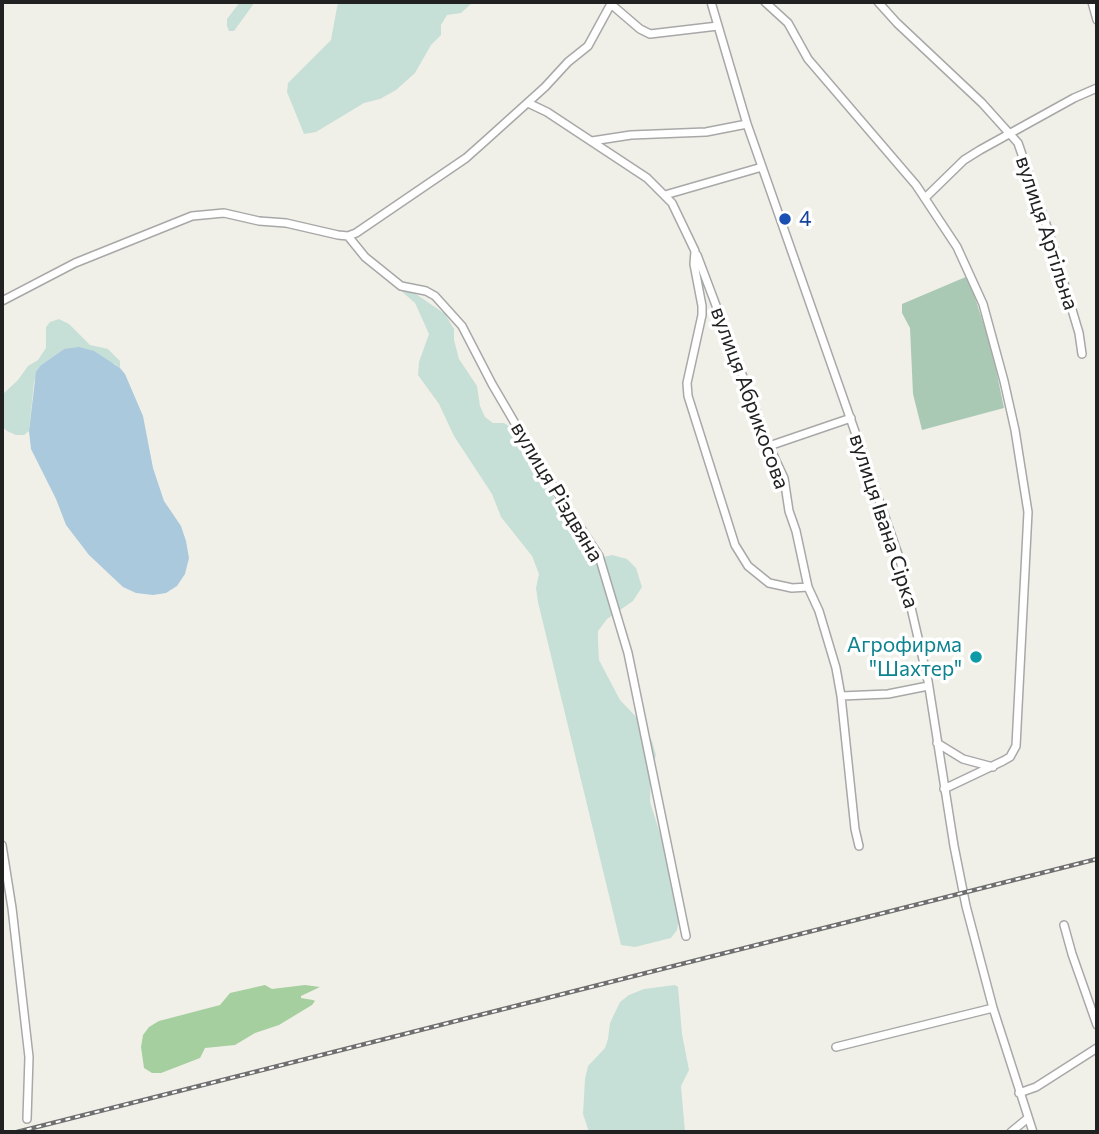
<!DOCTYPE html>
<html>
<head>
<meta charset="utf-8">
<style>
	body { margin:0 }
	#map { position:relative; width:1099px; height:1134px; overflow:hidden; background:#f1f0e8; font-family:Commissioner,sans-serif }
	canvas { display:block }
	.frame { position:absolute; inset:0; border:4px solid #212121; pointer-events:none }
</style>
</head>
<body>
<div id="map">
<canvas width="1099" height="1134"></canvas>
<div class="frame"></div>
</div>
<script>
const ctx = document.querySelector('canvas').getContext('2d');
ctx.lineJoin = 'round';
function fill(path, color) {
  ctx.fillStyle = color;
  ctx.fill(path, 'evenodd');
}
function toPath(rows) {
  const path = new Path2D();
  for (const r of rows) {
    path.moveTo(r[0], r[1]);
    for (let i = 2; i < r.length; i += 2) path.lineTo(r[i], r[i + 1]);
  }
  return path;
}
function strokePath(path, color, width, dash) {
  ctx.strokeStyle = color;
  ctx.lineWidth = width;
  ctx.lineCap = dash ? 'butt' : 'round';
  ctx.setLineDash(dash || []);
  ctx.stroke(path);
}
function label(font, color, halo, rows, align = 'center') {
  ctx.font = font + ' Commissioner,sans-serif';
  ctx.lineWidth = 7;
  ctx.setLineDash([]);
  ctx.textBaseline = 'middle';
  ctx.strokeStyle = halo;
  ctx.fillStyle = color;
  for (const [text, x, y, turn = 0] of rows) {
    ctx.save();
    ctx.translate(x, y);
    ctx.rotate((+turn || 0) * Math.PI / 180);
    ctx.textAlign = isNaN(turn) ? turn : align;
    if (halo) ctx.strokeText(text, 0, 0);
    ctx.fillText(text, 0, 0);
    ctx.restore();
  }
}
const forest = toPath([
	[265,985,272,989,305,985,320,987,301,996,301,998,313,1000,315,1001,312,1005,279,1025,255,1033,235,1045,205,1048,200,1058,161,1073,152,1073,144,1068,141,1047,143,1035,149,1027,159,1021,220,1005,230,993]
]);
const wetland = toPath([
	[240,2,255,2,234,31,229,31,227,26,227,19],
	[338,2,473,2,461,13,447,15,441,25,441,35,431,45,415,73,396,90,380,99,364,103,316,132,304,134,287,92,288,83,331,40],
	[399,289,413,292,445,314,454,329,454,340,459,359,477,386,480,406,485,417,493,423,504,423,515,430,532,472,553,495,560,519,578,540,585,555,596,559,612,555,627,559,636,568,642,587,633,601,607,619,598,631,598,642,599,660,620,700,642,723,652,741,656,755,651,773,650,802,662,840,679,918,677,930,671,938,635,947,621,945,538,602,536,588,539,574,532,556,501,517,492,494,454,436,439,404,418,375,419,362,429,334,415,303],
	[59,319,69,324,90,345,108,349,120,361,120,368,115,364,64,349,41,365,34,382,29,431,24,435,16,435,7,431,2,426,4,393,18,380,28,366,38,360,46,348,46,327,50,322],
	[675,985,678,987,682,1034,689,1070,681,1086,685,1132,589,1132,583,1114,585,1079,588,1066,605,1048,608,1039,610,1023,620,1002,629,995,644,989]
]);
const cemetery = toPath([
	[968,276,992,350,1004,408,922,430,913,394,910,328,902,313,902,304]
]);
const water = toPath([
	[79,347,94,351,120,368,125,374,143,416,153,468,164,501,181,526,186,541,189,558,185,574,177,586,166,593,153,595,136,593,123,587,89,555,66,525,56,499,31,449,29,431,36,372,41,365,64,349]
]);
const minor = toPath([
	[711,2,747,124,900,560,928,681,954,846,966,906,993,1008,1033,1132],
	[765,2,788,23,808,59,916,185,957,247,983,304,1004,381,1015,430,1028,512,1016,746,1010,757,1003,761,944,789],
	[878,2,897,23,982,103,1018,143,1049,233,1079,333,1082,354],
	[1092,2,1097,20],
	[612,5,640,29,650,34,718,26],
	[528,103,547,112,647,178,672,203,695,251,694,264,702,306,702,315,687,383,688,396,735,545,748,566,769,583,792,588,808,587],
	[592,141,631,135,706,132,747,124],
	[665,195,762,167],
	[925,198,964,160,980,150,1074,98,1097,88],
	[348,236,365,257,401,286,426,291,435,296,462,326,492,384,540,466,599,556,628,653,686,936],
	[697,255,769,446,784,478,789,511,796,531,808,587,819,611,836,668,841,696,855,829,859,846],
	[2,301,75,263,192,216,224,213,259,221,286,223,338,235,348,236,356,233,466,158,484,142,545,87,568,62,588,46,612,2],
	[769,446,851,418],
	[841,696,888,694,928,686],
	[937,743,963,759,993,767],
	[2,845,12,908,29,1057,27,1119],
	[1064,925,1072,954,1097,1025],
	[836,1047,993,1008],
	[1019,1093,1036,1087,1097,1048],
	[1011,1132,1028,1118]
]);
const rail = toPath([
	[17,1132,1097,859]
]);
const markers = [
	[785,219,7,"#1a4fb4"],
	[976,657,7,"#0f9aa8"]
];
const transitNames = [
	["4",799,219]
];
const streetNames = [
	["вулиця Артільна",1047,233,72],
	["вулиця Абрикосова",750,398,70],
	["вулиця Різдвяна",557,492,59],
	["вулиця Івана Сірка",884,521,72]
];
const cultureNames = [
	["Агрофирма",962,645],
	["\"Шахтер\"",962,669]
];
fill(forest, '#a5cf9e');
fill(wetland, '#c6dfd7');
fill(cemetery, '#aac9b4');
fill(water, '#aac9dd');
strokePath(minor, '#a8a8a8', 10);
strokePath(minor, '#fff', 7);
strokePath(rail, '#6f6f6f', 4.5);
strokePath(rail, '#fff', 2, [5]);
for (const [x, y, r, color] of markers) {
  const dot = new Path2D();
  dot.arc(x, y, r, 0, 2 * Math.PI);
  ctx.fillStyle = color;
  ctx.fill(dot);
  strokePath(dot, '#fff', 2.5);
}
label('21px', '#164399', '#fff', transitNames, 'left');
label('21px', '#212121', '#fff', streetNames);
label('21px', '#0d838f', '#fff', cultureNames, 'right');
</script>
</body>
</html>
